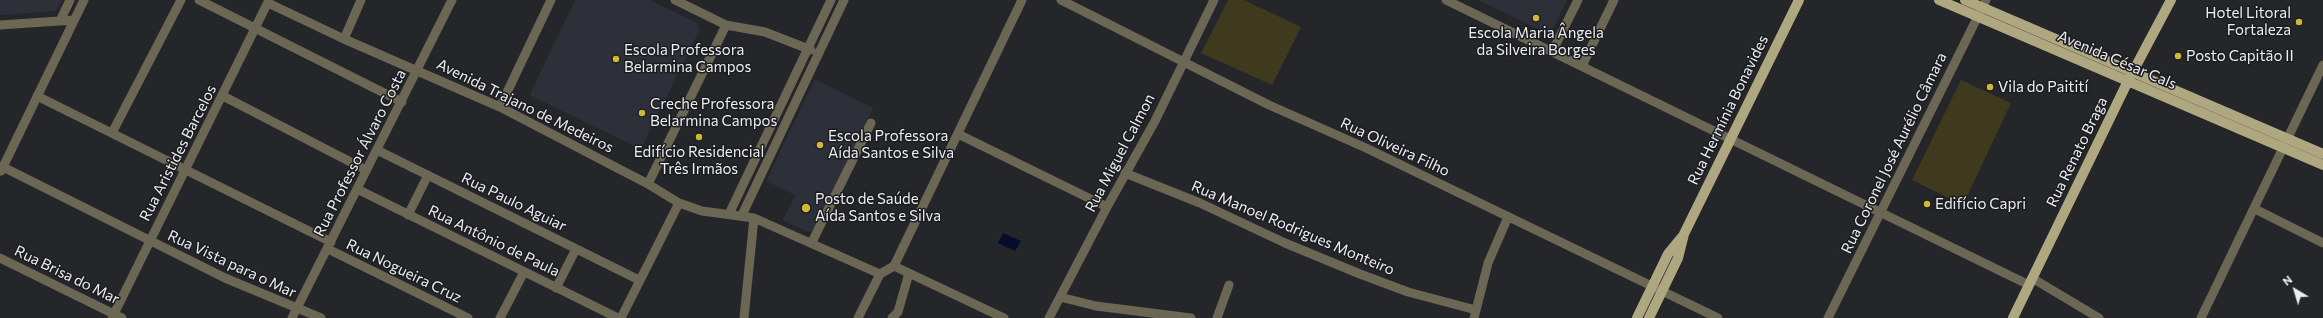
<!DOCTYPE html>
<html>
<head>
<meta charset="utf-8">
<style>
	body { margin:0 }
	#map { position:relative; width:2323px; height:318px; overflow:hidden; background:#25262a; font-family:Commissioner,sans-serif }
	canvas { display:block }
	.north { position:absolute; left:2275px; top:270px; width:40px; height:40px; -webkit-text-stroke:3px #1c1d20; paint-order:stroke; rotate:322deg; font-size:11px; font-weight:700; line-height:16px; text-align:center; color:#ecedf0 }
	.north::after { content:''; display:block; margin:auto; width:14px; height:18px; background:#ecedf0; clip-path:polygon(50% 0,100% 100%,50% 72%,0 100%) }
</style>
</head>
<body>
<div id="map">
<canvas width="2323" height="318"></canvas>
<div class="north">N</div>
</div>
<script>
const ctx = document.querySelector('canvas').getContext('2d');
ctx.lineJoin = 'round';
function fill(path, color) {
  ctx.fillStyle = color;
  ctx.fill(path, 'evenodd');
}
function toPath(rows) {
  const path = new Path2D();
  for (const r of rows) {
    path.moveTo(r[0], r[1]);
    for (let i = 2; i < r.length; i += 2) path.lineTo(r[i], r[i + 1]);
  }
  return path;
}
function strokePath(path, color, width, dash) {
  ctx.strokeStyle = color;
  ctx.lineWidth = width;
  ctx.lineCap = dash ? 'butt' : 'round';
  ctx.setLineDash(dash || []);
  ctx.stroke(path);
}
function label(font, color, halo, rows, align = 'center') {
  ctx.font = font + ' Commissioner,sans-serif';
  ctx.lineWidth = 3;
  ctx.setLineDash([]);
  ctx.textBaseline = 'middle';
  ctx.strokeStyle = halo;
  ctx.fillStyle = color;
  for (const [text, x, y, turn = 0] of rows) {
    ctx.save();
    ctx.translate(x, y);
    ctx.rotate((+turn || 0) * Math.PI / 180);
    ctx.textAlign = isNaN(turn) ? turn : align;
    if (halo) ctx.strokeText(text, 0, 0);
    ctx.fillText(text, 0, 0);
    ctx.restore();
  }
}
const built = toPath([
	[0,0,62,0,56,11,0,15],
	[575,0,650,0,697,23,700,29,641,149,531,96,531,92],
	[1478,0,1567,0,1550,35],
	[815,79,873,108,813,231,808,232,783,220,795,195,766,181]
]);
const green = toPath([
	[1228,0,1244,0,1301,27,1272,85,1201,53],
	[1961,80,2011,103,1963,205,1912,180]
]);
const water = toPath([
	[1003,233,1021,241,1015,251,998,243]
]);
const minor = toPath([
	[199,0,402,102],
	[675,0,726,25,765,32,811,50],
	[1061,0,1269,105,1366,148,1718,318],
	[1446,0,2029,285],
	[268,3,344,39,500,107,648,184,679,203,702,211,754,218,880,274],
	[60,21,70,0],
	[0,25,74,20],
	[344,39,361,0],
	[1552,52,1578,0],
	[1582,66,1614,0],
	[37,96,331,242],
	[223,96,366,170],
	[500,107,551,0],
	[112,133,181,0],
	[958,134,1107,207],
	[377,150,639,280],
	[3,167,225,278,321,318],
	[1,171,84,0],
	[1125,173,1200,203,1285,243,1360,274,1408,292,1476,310],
	[648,184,726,25],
	[357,189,618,318],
	[2255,209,2323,243],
	[729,214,831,0],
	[408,215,428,175],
	[742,215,844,0],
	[812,242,871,123],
	[328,249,468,318],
	[0,258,122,318],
	[894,266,1022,0],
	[894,266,1004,318],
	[2032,278,2099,318],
	[556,288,576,249],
	[1060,297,1096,306,1191,318],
	[112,318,269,0],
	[292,318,452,0],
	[500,318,524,272],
	[621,318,679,203],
	[744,318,754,218],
	[858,318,880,274,894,266],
	[892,318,898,312,909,273],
	[1049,318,1107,207,1155,121,1214,0],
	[1217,318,1229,285],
	[1474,318,1488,263,1508,217],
	[1828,318,1986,0],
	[2201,318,2323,65]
]);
const primary = toPath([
	[1939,0,2323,165],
	[1965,0,2323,154],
	[1637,318,1668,254,1682,237],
	[1649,318,1678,258,1684,234,1799,0],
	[2013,318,2128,81,2171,0]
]);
const markers = [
	[1536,18,4,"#d1b736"],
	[2299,22,4,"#d1b736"],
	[2178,56,4,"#d1b736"],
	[616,59,4,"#d1b736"],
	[1990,87,4,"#d1b736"],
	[642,113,4,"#d1b736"],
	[699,137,4,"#d1b736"],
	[820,145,4,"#d1b736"],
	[1927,204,4,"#d1b736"],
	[806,208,5,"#d1b736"]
];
const poiNames = [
	["Hotel Litoral",2291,13,"right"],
	["Fortaleza",2291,30,"right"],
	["Escola Maria Ângela",1536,33,"center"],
	["da Silveira Borges",1536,50,"center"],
	["Escola Professora",624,50],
	["Belarmina Campos",624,67],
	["Posto Capitão II",2186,56],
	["Vila do Paitití",1998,87],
	["Creche Professora",650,104],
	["Belarmina Campos",650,121],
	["Escola Professora",828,136],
	["Aída Santos e Silva",828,153],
	["Edifício Residencial",699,152,"center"],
	["Três Irmãos",699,169,"center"],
	["Posto de Saúde",815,199],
	["Aída Santos e Silva",815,216],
	["Edifício Capri",1935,204]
];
const streetNames = [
	["Avenida César Cals",2117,60,23],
	["Avenida Trajano de Medeiros",525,106,26],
	["Rua Hermínia Bonavides",1728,110,-64],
	["Rua Oliveira Filho",1395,147,25],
	["Rua Renato Braga",2077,152,-64],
	["Rua Aristides Barcelos",178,153,-63],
	["Rua Professor Álvaro Costa",360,153,-63],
	["Rua Miguel Calmon",1120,153,-62],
	["Rua Coronel José Aurélio Câmara",1894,153,-64],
	["Rua Paulo Aguiar",514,202,26],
	["Rua Manoel Rodrigues Monteiro",1293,228,23],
	["Rua Antônio de Paula",494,241,26],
	["Rua Vista para o Mar",232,264,25],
	["Rua Nogueira Cruz",404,271,26],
	["Rua Brisa do Mar",67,275,26]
];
fill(built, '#2d3039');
fill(green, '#3f391d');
fill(water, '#060c2c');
strokePath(minor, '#6b6754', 9);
strokePath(primary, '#afa780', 10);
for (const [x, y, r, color] of markers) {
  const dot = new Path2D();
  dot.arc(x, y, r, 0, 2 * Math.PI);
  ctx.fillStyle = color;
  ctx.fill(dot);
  strokePath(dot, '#1c1d20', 1.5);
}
label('15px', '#ecedf0', '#1c1d20', poiNames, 'left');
label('15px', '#ecedf0', '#1c1d20', streetNames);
</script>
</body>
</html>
